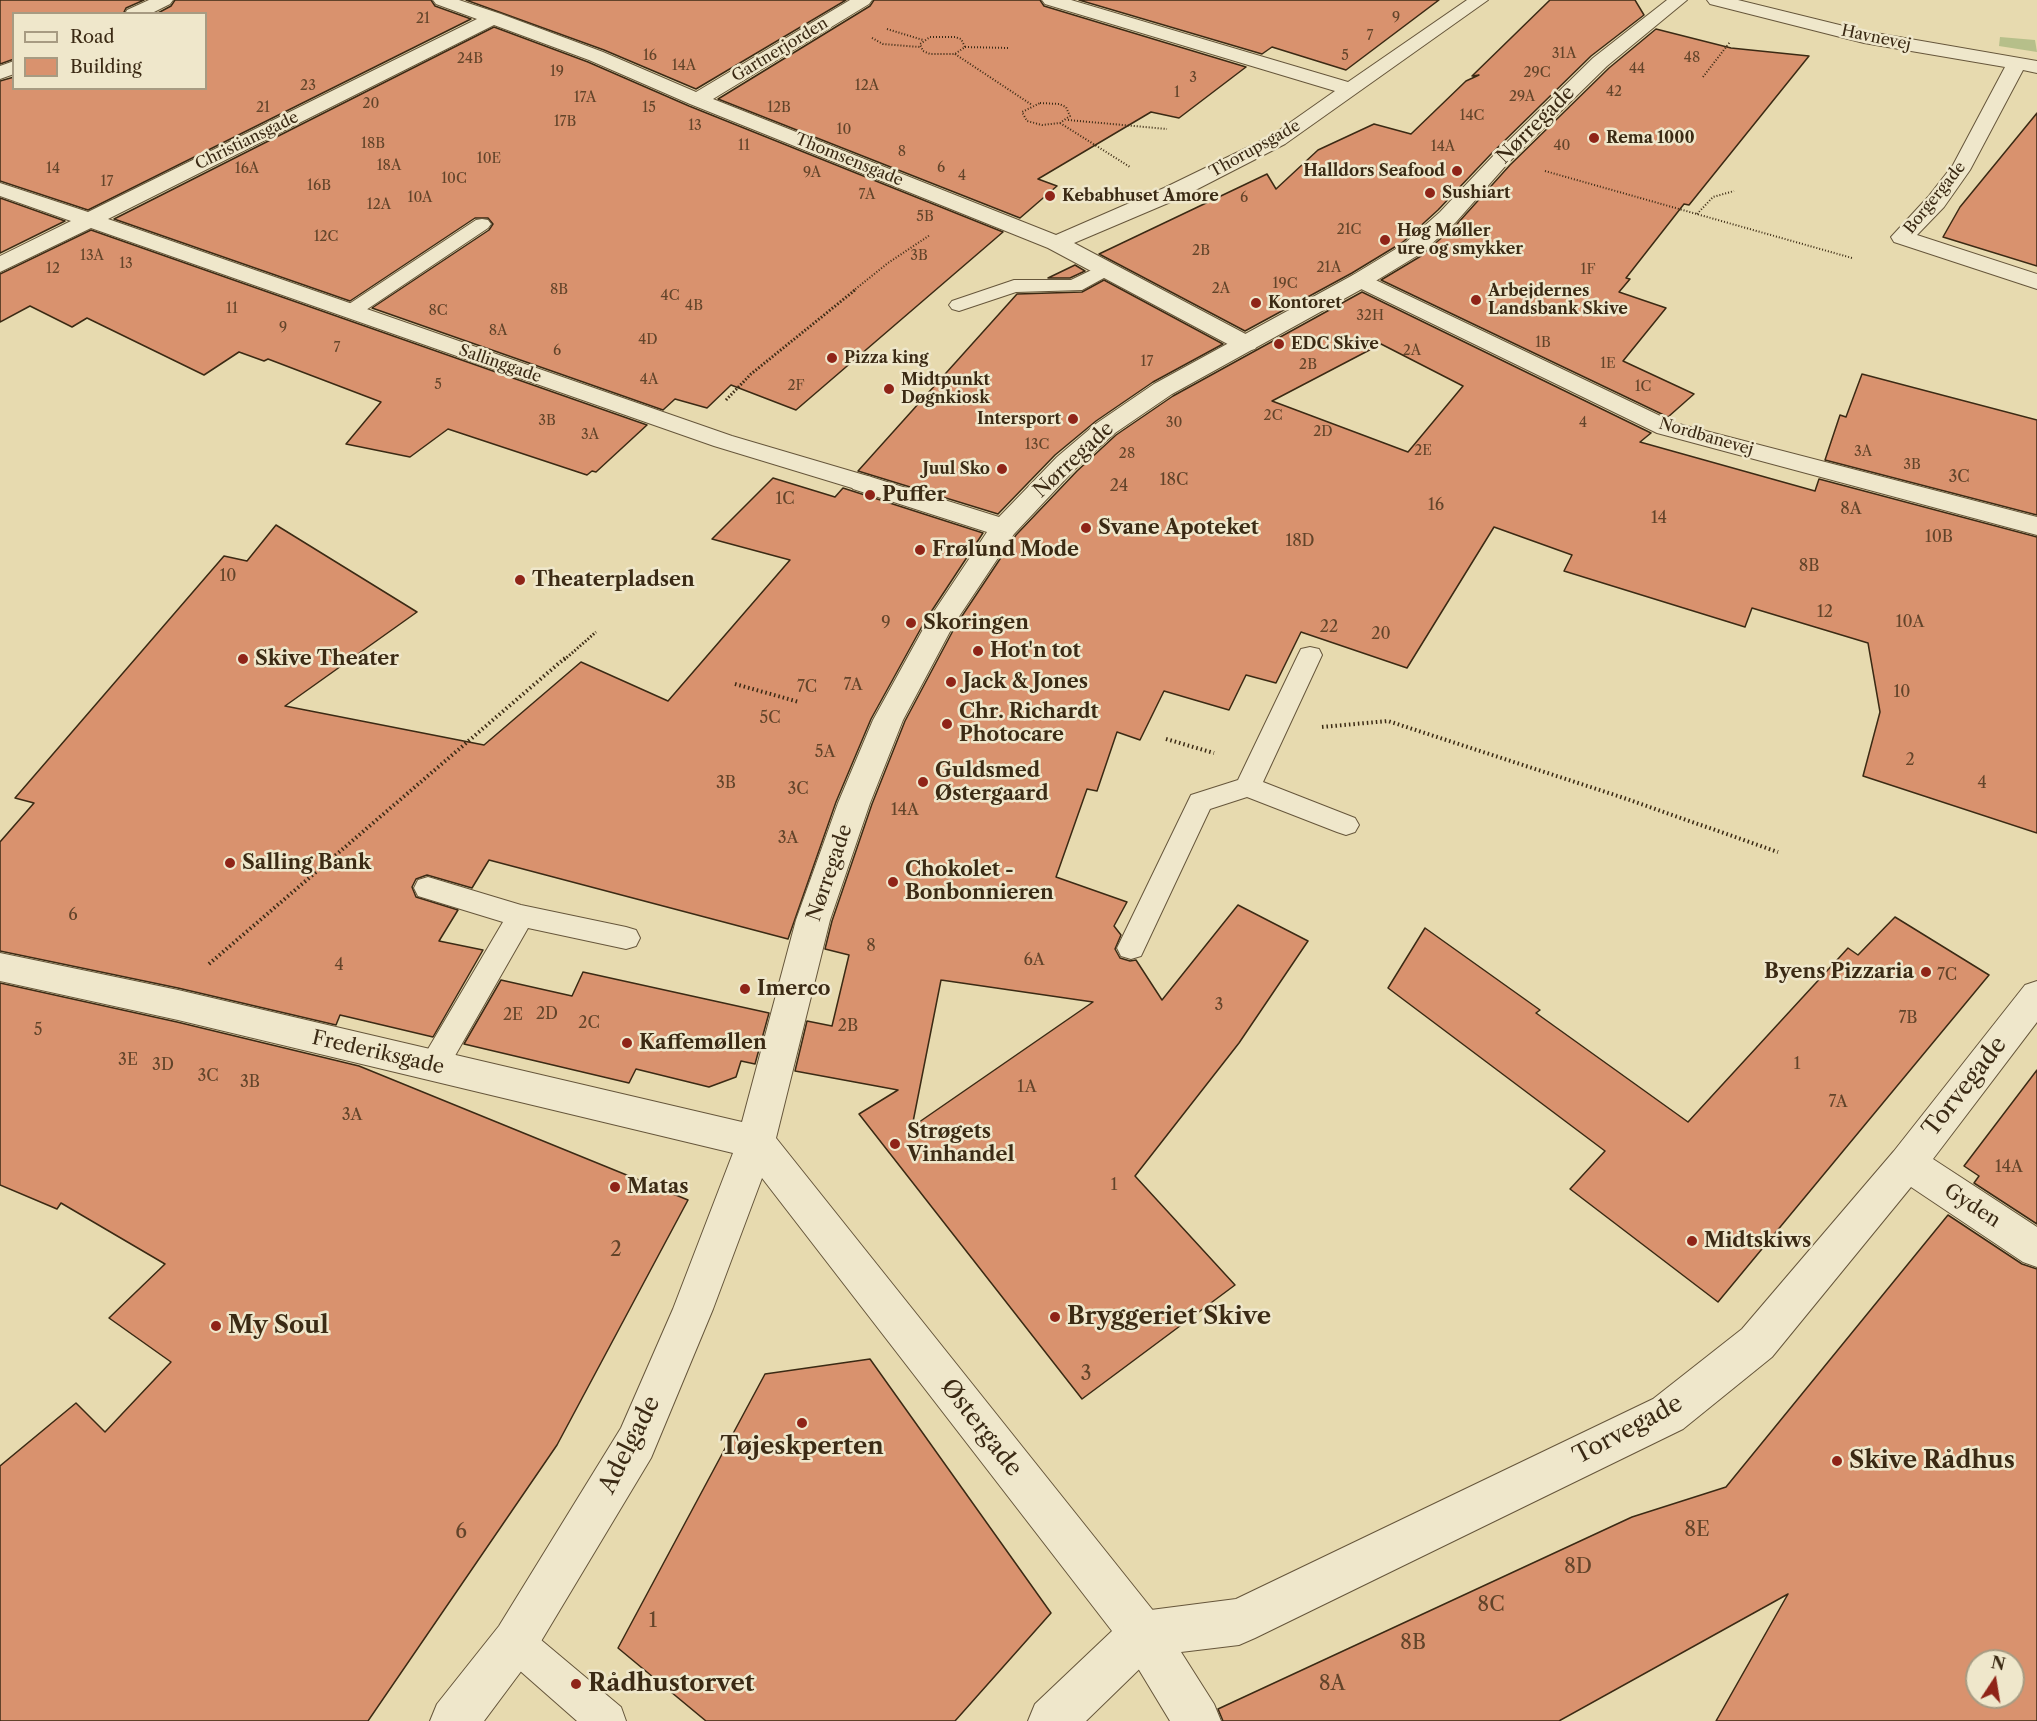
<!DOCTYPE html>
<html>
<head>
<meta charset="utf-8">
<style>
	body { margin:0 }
	#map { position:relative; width:2037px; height:1721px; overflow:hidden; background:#e7daaf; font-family:"Libre Caslon Text",serif }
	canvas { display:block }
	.legend { position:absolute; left:12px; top:12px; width:195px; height:78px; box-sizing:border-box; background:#efe7cb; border:2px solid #a79b82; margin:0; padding:8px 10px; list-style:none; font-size:18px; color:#3b2a14 }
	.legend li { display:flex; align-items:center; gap:12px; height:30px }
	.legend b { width:30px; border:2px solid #a79b82 }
	.north { position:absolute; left:1965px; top:1649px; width:60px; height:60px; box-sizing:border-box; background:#efe7cb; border:2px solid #a79b82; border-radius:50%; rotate:12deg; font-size:16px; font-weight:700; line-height:24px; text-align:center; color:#3b2a14 }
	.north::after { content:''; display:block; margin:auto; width:21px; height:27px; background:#8f2418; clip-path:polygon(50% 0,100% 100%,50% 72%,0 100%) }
</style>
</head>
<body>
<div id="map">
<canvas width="2037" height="1721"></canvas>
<ul class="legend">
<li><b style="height:8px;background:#efe7cb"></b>Road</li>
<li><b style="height:16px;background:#d9926e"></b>Building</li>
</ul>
<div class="north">N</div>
</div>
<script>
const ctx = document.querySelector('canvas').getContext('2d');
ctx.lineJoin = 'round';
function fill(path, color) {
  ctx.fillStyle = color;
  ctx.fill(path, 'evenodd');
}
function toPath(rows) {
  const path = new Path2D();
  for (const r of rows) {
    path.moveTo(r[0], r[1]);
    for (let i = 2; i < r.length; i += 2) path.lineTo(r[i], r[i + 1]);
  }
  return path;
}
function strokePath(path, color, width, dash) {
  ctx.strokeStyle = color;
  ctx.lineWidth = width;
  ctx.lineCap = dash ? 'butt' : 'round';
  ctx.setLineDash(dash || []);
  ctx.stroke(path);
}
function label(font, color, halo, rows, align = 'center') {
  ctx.font = font + ' "Libre Caslon Text",serif';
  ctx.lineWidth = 5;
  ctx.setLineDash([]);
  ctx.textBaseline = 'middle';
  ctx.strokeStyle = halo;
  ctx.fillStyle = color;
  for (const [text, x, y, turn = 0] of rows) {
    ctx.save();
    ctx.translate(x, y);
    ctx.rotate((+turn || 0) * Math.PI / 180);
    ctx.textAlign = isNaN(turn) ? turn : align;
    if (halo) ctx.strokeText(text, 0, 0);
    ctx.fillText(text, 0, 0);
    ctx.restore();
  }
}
const green = toPath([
	[2000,37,2035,40,2037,52,1999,46]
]);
const building = toPath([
	[0,0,144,0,126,8,123,14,14,14,14,59,0,64,0,0],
	[175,0,431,0,435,6,471,19,88,210,0,181,0,81,14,77,14,88,206,88,206,14,156,14,171,6,175,0],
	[466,0,846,0,696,89,604,50,466,0],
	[874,0,1040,0,1044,6,1246,67,1179,118,1151,112,1038,179,1057,186,1020,218,718,99,870,6,874,0],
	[1079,0,1439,0,1346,70,1272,47,1262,54,1079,0],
	[1550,0,1635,0,1644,15,1591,56,1492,153,1438,210,1403,242,1352,273,1245,331,1099,254,1267,174,1276,189,1318,150,1374,124,1411,134,1466,81,1479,75,1472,76,1550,0],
	[494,27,588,62,689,106,1003,232,796,410,731,385,707,408,675,399,663,410,372,308,489,230,493,224,488,218,475,218,350,301,114,219,494,27],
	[1656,29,1731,48,1809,56,1689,205,1684,204,1626,278,1630,279,1619,292,1666,308,1623,361,1694,394,1668,417,1381,280,1421,256,1457,224,1510,165,1609,68,1656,29],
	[2037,113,2037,266,1943,237,1960,207,2037,113],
	[0,198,65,221,0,253,0,198],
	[91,230,647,425,596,472,592,471,587,475,448,429,410,457,346,444,381,402,268,359,264,361,239,352,204,375,87,318,72,327,30,306,0,322,0,274,91,230],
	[1075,265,1085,271,1070,278,1048,278,1075,265],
	[1104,280,1223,344,1153,382,1096,421,1055,455,998,514,858,471,1017,294,1082,292,1104,280],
	[1362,292,1651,433,1640,442,1815,491,1819,479,2037,537,2037,833,1863,776,1880,712,1868,643,1752,608,1745,627,1564,571,1572,555,1494,527,1407,668,1301,632,1276,683,1246,675,1229,710,1164,691,1140,740,1117,732,1097,791,1087,789,1056,877,1127,902,1114,926,1121,935,1115,949,1120,958,1130,961,1136,960,1162,1000,1238,905,1308,941,1239,1043,1135,1176,1235,1285,1082,1399,859,1114,898,1090,795,1071,807,1021,832,1026,849,955,825,949,832,921,872,804,905,721,956,625,1016,535,1077,471,1116,435,1173,396,1362,292],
	[1381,344,1463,386,1408,452,1272,401,1381,344],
	[941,980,1093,1002,912,1127,941,980],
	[1862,374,2037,420,2037,515,1825,460,1840,415,1846,417,1862,374],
	[773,478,835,497,843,488,983,533,925,621,871,719,836,802,788,939,489,860,472,888,427,875,416,879,412,887,416,897,458,910,439,941,483,950,433,1037,340,1015,336,1025,178,988,0,951,0,842,34,803,15,798,224,556,247,561,276,525,417,612,285,706,484,745,581,662,668,701,790,560,712,539,773,478],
	[1895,917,1989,975,1718,1302,1570,1189,1605,1151,1388,988,1425,928,1540,1010,1536,1013,1688,1122,1848,948,1858,955,1895,917],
	[583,972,769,1013,755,1064,741,1061,736,1077,709,1087,636,1069,629,1083,464,1044,501,980,572,996,583,972],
	[0,983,177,1022,359,1066,688,1200,557,1445,368,1721,0,1721,0,1466,76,1403,105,1432,171,1362,109,1318,165,1264,61,1203,57,1209,0,1185,0,983],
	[2037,1070,2037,1224,1974,1183,1979,1176,1964,1166,2037,1070],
	[1948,1215,2022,1264,2037,1269,2037,1721,1716,1721,1788,1594,1559,1721,1223,1721,1218,1709,1632,1517,1726,1487,1948,1215],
	[1977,1661,2013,1661,2013,1697,1977,1697,1977,1661],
	[870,1359,1051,1613,955,1721,706,1721,618,1648,765,1374,870,1359]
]);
const pathFar2 = toPath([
	[887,29,923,40],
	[930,37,955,37,961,39,965,47,955,54,930,54,923,51,920,44,930,37],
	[872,38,883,44,920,47],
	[965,47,1009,48],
	[955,54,1032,105],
	[1703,77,1730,42],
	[1040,103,1059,104,1066,107,1070,116,1060,123,1042,125,1027,121,1022,112,1040,103],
	[1068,120,1167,129],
	[1060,123,1130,167],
	[1545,171,1852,258],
	[1697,214,1713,197,1734,191],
	[853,291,888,263,930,235]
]);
const pathFar1 = toPath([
	[726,400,751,374,855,290],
	[564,660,596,632]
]);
const path = toPath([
	[735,684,799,702],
	[1322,727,1388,721,1618,796,1778,852],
	[1166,739,1214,753],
	[209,964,565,658]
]);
const service = toPath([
	[482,219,488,220,491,224,488,228,357,316,343,316,340,312,343,308,476,220,482,219],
	[1106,263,1113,265,1115,269,1113,273,1082,290,1016,292,959,311,952,309,949,305,952,301,1014,280,1071,280,1106,263],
	[1310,647,1319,649,1322,655,1263,782,1355,818,1359,825,1355,832,1346,835,1337,832,1247,797,1210,809,1141,956,1131,959,1121,956,1117,948,1191,795,1238,780,1298,655,1301,649,1310,647],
	[428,877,521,905,626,927,636,930,640,938,636,946,626,949,528,928,444,1075,433,1079,422,1075,418,1066,503,922,418,896,414,888,418,880,428,877],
	[515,1623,528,1629,621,1707,626,1721,577,1721,502,1655,496,1642,502,1629,515,1623]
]);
const pedestrian = toPath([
	[1667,0,1687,0,1607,66,1508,163,1456,222,1420,254,1369,285,1172,394,1115,433,1075,469,1014,534,954,624,903,720,870,803,830,920,776,1138,1159,1618,1166,1634,1159,1650,1086,1721,1028,1721,1035,1704,1112,1631,762,1178,713,1309,651,1458,531,1658,484,1721,430,1721,437,1704,499,1626,621,1428,673,1309,733,1153,178,1020,0,981,0,953,178,990,742,1122,796,920,838,803,873,720,927,622,987,532,853,489,849,483,853,477,862,475,871,477,999,517,1057,457,1097,423,1154,384,1353,275,1404,244,1440,212,1494,155,1593,58,1667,0]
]);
const minor = toPath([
	[149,0,173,0,170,4,150,14,125,14,127,10,149,0],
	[433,0,459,0,501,14,603,52,696,92,850,0,872,0,869,4,713,99,1056,235,1164,188,1271,136,1335,91,1045,4,1042,0,1071,0,1348,82,1467,0,1488,0,1285,144,1180,198,1074,243,1255,339,1258,344,1255,349,1246,351,1237,349,1048,248,690,104,589,60,494,25,108,219,732,436,871,477,875,483,871,489,862,491,714,446,91,228,0,272,0,256,71,221,0,196,0,183,88,212,477,19,436,4,433,0],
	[1707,0,1738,0,1864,31,2037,61,2037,73,2023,70,1970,170,1944,207,1917,235,2037,274,2037,289,1894,242,1891,237,1928,197,1953,165,2005,67,1864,43,1710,4,1707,0],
	[14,61,14,74,0,79,0,66,14,61],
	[1361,273,1675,423,2037,517,2037,535,1657,433,1353,285,1349,280,1353,275,1361,273],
	[2037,981,2037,1022,1933,1159,2037,1227,2037,1267,2023,1262,1911,1187,1772,1357,1683,1429,1255,1638,1239,1645,1181,1652,1214,1704,1221,1721,1170,1721,1127,1650,1120,1634,1127,1618,1143,1611,1236,1599,1653,1399,1742,1329,1894,1151,2025,985,2037,981]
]);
const markers = [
	[1594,138,6,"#8f2418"],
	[1457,171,6,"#8f2418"],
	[1430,193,6,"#8f2418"],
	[1050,196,6,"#8f2418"],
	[1385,240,6,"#8f2418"],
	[1476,300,6,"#8f2418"],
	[1256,303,6,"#8f2418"],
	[1279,344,6,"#8f2418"],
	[832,358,6,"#8f2418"],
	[889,389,6,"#8f2418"],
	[1073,419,6,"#8f2418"],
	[1002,469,6,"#8f2418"],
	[870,495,6,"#8f2418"],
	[1086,528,6,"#8f2418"],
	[920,550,6,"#8f2418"],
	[520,580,6,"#8f2418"],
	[911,623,6,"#8f2418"],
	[978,651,6,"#8f2418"],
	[243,659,6,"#8f2418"],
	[951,682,6,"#8f2418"],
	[947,724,6,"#8f2418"],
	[923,782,6,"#8f2418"],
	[230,863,6,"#8f2418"],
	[893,882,6,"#8f2418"],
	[1926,972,6,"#8f2418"],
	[745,989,6,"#8f2418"],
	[627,1043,6,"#8f2418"],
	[895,1144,6,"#8f2418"],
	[615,1187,6,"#8f2418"],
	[1692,1241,6,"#8f2418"],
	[1055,1317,6,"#8f2418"],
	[216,1326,6,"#8f2418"],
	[802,1423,6,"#8f2418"],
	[1837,1461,6,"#8f2418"],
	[576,1684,6,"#8f2418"]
];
const farNumbernames = [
	["9",1396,18],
	["21",423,19],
	["7",1370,36],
	["31A",1564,54],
	["16",650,56],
	["5",1345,56],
	["48",1692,58],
	["24B",470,59],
	["14A",684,66],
	["44",1637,69],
	["19",557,72],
	["29C",1537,73],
	["3",1193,78],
	["23",308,86],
	["12A",867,86],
	["42",1614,92],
	["1",1177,93],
	["29A",1522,97],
	["17A",585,98],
	["20",371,104],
	["21",263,108],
	["15",649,108],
	["12B",779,108],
	["14C",1472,116],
	["17B",565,122],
	["13",695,126],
	["10",844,130],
	["18B",373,144],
	["11",744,146],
	["40",1562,146],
	["14A",1443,147],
	["8",902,152],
	["10E",489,159],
	["18A",389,166],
	["6",941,168],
	["14",53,169],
	["16A",247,169],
	["9A",812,173],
	["4",962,176],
	["10C",454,179],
	["17",107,182],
	["16B",319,186],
	["7A",867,195],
	["10A",420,198],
	["6",1244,198],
	["12A",379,205],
	["5B",925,217],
	["21C",1349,230],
	["12C",326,237],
	["2B",1201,251],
	["13A",92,256],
	["3B",919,256],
	["13",126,264],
	["21A",1329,268],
	["12",53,269],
	["1F",1588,270],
	["19C",1285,284],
	["2A",1221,289],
	["8B",559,290],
	["4C",670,296],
	["4B",694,306],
	["11",232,309],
	["8C",438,311],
	["32H",1370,316],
	["9",283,328],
	["8A",498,331],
	["4D",648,340],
	["1B",1543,343],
	["7",337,348],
	["6",557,351],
	["2A",1412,351],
	["17",1147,362],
	["1E",1608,364],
	["2B",1308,365],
	["4A",649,380],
	["5",438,385],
	["2F",796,386],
	["1C",1643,387],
	["2C",1273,416],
	["3B",547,421],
	["30",1174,423],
	["4",1583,423],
	["2D",1323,432],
	["3A",590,435],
	["13C",1037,445],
	["2E",1423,451],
	["3A",1863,452],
	["28",1127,454],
	["3B",1912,465]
];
const farStreetnames = [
	["Havnevej",1876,38,12],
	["Gartnerjorden",780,50,-31],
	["Christiansgade",247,141,-26],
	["Thorupsgade",1255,149,-29],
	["Thomsensgade",849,160,22],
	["Borgergade",1935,198,-51],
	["Sallinggade",500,364,19],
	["Nordbanevej",1706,437,16]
];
const farPoinames = [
	["Rema 1000",1606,138],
	["Halldors Seafood",1445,171,"right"],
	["Sushiart",1442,193],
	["Kebabhuset Amore",1062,196],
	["Høg Møller",1397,231],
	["ure og smykker",1397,249],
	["Arbejdernes",1488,291],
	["Landsbank Skive",1488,309],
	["Kontoret",1268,303],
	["EDC Skive",1291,344],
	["Pizza king",844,358],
	["Midtpunkt",901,380],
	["Døgnkiosk",901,398],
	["Intersport",1061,419,"right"],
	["Juul Sko",990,469,"right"]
];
const numberNames = [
	["3C",1959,477],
	["18C",1174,480],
	["24",1119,486],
	["1C",785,499],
	["16",1436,505],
	["8A",1851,509],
	["14",1659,518],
	["10B",1939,537],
	["18D",1300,541],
	["8B",1809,566],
	["10",228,576],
	["12",1825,612],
	["10A",1910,622],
	["9",886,623],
	["22",1329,627],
	["20",1381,634],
	["7A",853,685],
	["7C",807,687],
	["10",1902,692],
	["5C",770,718],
	["5A",825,752],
	["2",1910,760],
	["3B",726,783],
	["4",1982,783],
	["3C",798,789],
	["14A",905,810],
	["3A",788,838],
	["6",73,915],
	["8",871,946],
	["6A",1034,960],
	["4",339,965],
	["7C",1947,975],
	["3",1219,1005],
	["2D",547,1014],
	["2E",513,1015],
	["7B",1908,1018],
	["2C",589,1023],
	["2B",848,1026],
	["5",38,1030],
	["3E",128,1060],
	["1",1797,1064],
	["3D",163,1065],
	["3C",208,1076],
	["3B",250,1082],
	["1A",1027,1087],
	["7A",1838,1102],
	["3A",352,1115],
	["14A",2009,1167],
	["1",1114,1185]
];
const streetNames = [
	["Nørregade",1536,125,-45],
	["Nørregade",1074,460,-43],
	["Nørregade",830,873,-71],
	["Frederiksgade",378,1053,13],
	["Gyden",1972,1206,33]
];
const poiNames = [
	["Puffer",882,495],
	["Svane Apoteket",1098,528],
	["Frølund Mode",932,550],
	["Theaterpladsen",532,580],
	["Skoringen",923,623],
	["Hot'n tot",990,651],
	["Skive Theater",255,659],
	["Jack & Jones",963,682],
	["Chr. Richardt",959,712],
	["Photocare",959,735],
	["Guldsmed",935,771],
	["Østergaard",935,794],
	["Salling Bank",242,863],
	["Chokolet -",905,870],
	["Bonbonnieren",905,893],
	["Byens Pizzaria",1914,972,"right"],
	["Imerco",757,989],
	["Kaffemøllen",639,1043],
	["Strøgets",907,1132],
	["Vinhandel",907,1155],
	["Matas",627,1187],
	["Midtskiws",1704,1241]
];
const nearNumbernames = [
	["2",616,1250],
	["3",1086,1374],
	["8E",1697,1530],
	["6",461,1532],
	["8D",1578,1567],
	["8C",1491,1605],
	["1",653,1621],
	["8B",1413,1643],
	["8A",1332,1684]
];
const nearStreetnames = [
	["Torvegade",1965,1087,-52],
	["Østergade",981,1428,52],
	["Torvegade",1628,1430,-28],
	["Adelgade",630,1445,-63]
];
const nearPoinames = [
	["Bryggeriet Skive",1067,1317],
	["My Soul",228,1326],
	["Tøjeskperten",802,1447,"center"],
	["Skive Rådhus",1849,1461],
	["Rådhustorvet",588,1684]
];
fill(green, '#b6bf8a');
fill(building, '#d9926e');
strokePath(building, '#3b2a14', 1.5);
strokePath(service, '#66563b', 2);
strokePath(pedestrian, '#66563b', 2);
strokePath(minor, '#66563b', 2);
strokePath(pathFar2, '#3b2a14', 2, [1, 2]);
strokePath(pathFar1, '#3b2a14', 3, [1.5, 2]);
strokePath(path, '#3b2a14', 4, [1.5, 3]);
fill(service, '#efe7cb');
fill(pedestrian, '#efe7cb');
fill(minor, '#efe7cb');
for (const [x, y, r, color] of markers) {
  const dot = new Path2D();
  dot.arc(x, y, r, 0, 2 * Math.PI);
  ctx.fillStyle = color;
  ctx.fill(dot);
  strokePath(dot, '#efe7cb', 2);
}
label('14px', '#62442a', null, farNumbernames);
label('16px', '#3b2a14', '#efe7cb', farStreetnames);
label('bold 16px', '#3b2a14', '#efe7cb', farPoinames, 'left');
label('16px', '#62442a', null, numberNames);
label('20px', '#3b2a14', '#efe7cb', streetNames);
label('bold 20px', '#3b2a14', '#efe7cb', poiNames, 'left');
label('20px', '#62442a', null, nearNumbernames);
label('24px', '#3b2a14', '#efe7cb', nearStreetnames);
label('bold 24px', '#3b2a14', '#efe7cb', nearPoinames, 'left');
</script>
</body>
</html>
